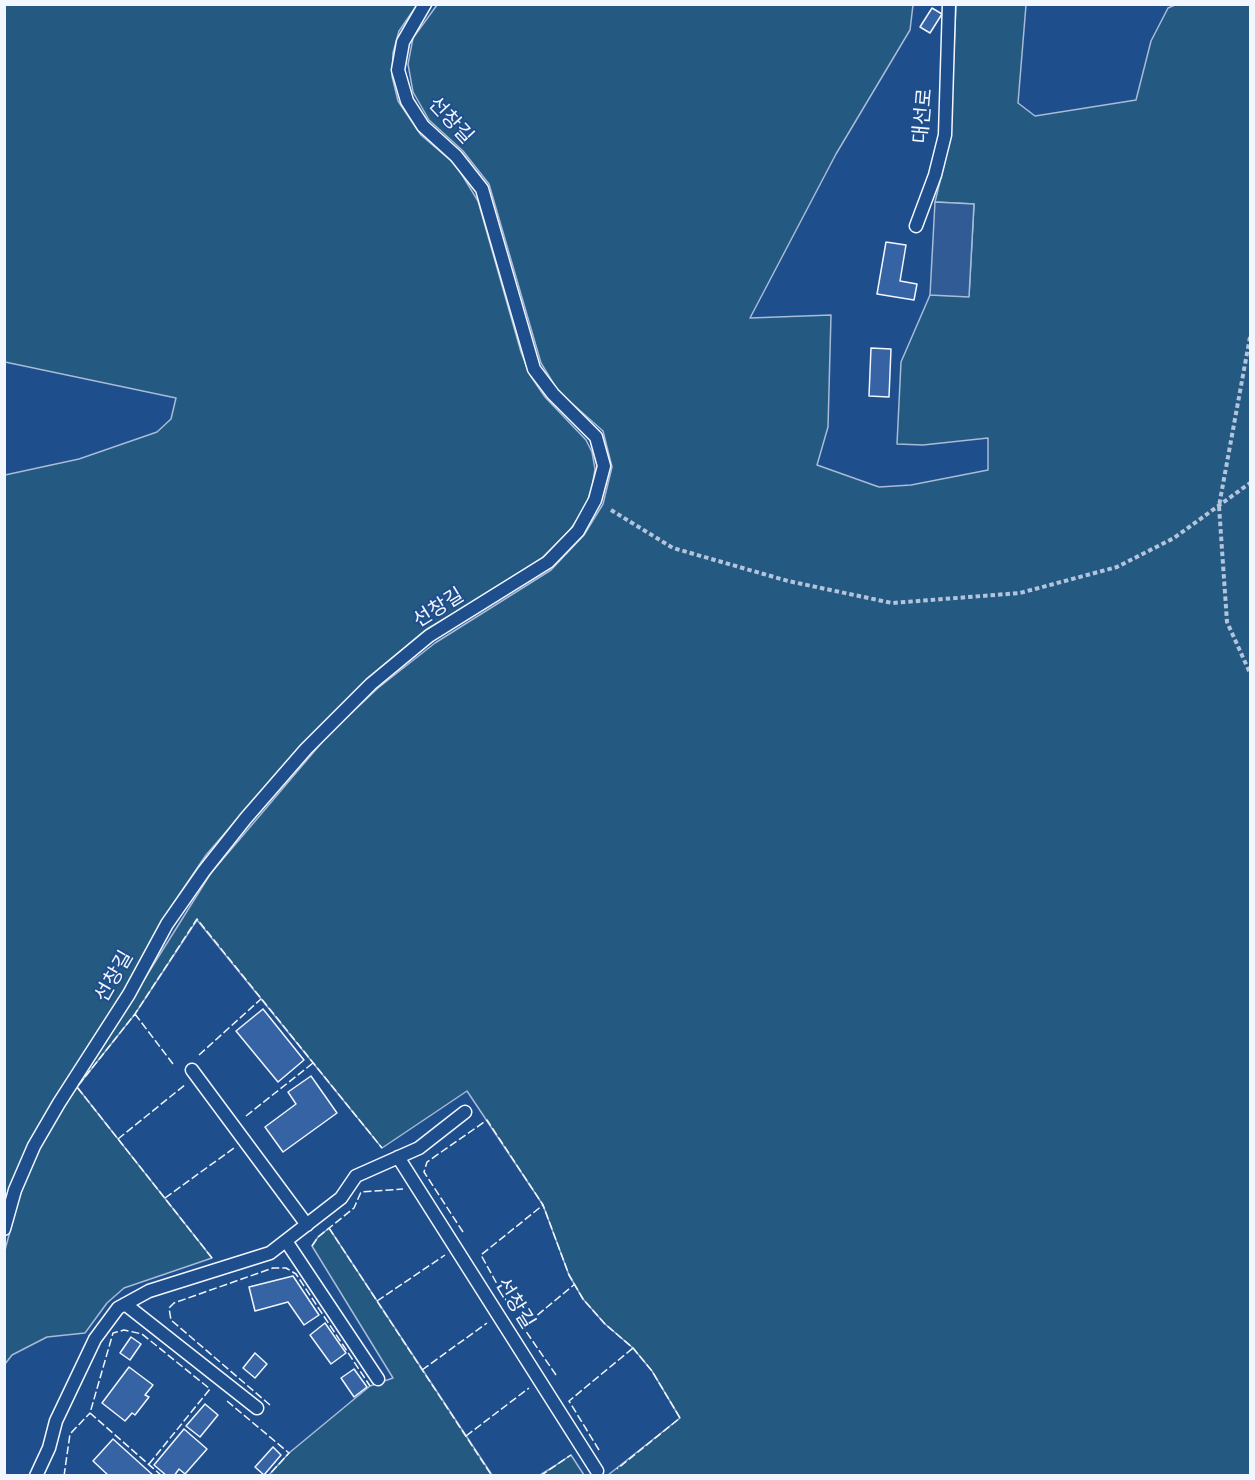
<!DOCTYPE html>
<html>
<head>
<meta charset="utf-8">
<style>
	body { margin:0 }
	#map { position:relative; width:1255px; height:1480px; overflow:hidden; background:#1f4e8c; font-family:"Roboto Condensed",sans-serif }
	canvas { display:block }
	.frame { position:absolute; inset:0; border:6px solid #f2f6ff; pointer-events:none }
</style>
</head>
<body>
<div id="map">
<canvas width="1255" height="1480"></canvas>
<div class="frame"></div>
</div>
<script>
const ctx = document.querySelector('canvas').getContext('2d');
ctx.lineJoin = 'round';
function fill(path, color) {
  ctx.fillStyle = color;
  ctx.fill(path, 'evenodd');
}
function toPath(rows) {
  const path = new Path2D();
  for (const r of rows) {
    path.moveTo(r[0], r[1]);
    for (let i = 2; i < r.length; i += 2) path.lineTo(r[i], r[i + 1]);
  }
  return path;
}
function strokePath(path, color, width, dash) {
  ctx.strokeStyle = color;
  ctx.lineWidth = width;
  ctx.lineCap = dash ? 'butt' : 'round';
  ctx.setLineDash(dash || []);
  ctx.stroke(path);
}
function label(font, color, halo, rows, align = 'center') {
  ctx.font = font + ' "Roboto Condensed","Noto Sans KR",sans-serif';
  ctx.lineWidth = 4.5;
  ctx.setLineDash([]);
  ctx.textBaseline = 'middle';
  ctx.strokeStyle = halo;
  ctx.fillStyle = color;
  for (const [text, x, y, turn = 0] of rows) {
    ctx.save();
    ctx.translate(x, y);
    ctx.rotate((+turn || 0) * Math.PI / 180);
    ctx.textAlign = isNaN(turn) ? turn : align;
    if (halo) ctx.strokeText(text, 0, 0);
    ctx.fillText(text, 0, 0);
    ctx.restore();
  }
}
const green = toPath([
	[5,5,417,5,399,31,393,53,392,76,398,101,421,135,456,165,478,201,521,352,530,375,545,397,586,440,592,452,595,469,592,488,585,508,570,530,542,558,494,590,427,629,368,678,301,745,206,855,162,920,124,990,56,1098,5,1208,5,475,79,459,157,432,171,419,176,398,5,362,5,5],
	[437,5,913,5,910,30,836,154,750,318,831,315,828,427,817,465,879,487,911,485,988,470,988,438,923,445,897,444,901,362,930,295,969,296,974,204,935,202,950,140,956,5,1026,5,1018,103,1035,116,1136,100,1151,41,1168,8,1175,5,1250,5,1250,1475,608,1475,680,1418,652,1371,633,1348,605,1324,583,1299,569,1275,543,1205,467,1091,382,1148,197,920,135,1014,77,1087,212,1258,124,1288,107,1303,85,1333,47,1337,12,1355,5,1364,5,1250,21,1190,39,1147,211,873,329,734,378,688,435,643,551,570,584,535,603,504,612,467,603,431,558,391,541,363,489,184,463,151,429,120,413,92,408,64,413,38,437,5],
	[329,1228,492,1475,268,1476,289,1453,370,1386,393,1378,312,1246,318,1237,329,1228],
	[571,1455,584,1475,540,1475,553,1467,571,1455]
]);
const parking = toPath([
	[935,202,974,204,969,297,930,295,935,202]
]);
const building = toPath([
	[932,8,942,14,930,33,920,27,932,8],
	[886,242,906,245,900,281,917,284,914,300,877,294,886,242],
	[871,348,891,349,889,397,869,396,871,348],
	[263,1009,304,1060,278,1082,236,1031,263,1009],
	[311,1076,337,1113,283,1152,265,1127,296,1104,288,1092,311,1076],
	[293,1276,319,1315,304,1325,288,1302,255,1311,249,1287,293,1276],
	[325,1323,346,1353,331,1364,310,1335,325,1323],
	[131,1337,141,1344,130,1360,120,1353,131,1337],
	[255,1353,267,1364,255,1378,243,1368,255,1353],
	[129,1367,153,1385,145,1395,149,1397,135,1415,132,1413,125,1421,102,1403,129,1367],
	[354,1369,367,1387,354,1397,341,1378,354,1369],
	[205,1404,218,1415,200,1437,186,1426,205,1404],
	[184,1429,207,1449,185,1474,179,1469,174,1476,167,1476,154,1465,184,1429],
	[113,1439,154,1476,109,1476,93,1461,113,1439],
	[273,1447,281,1455,264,1475,255,1467,273,1447]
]);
const path = toPath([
	[1250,337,1219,506,1227,622,1250,673],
	[611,510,673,548,788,581,892,603,1020,593,1117,567,1174,538,1250,483]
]);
const lane = toPath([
	[916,226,935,175,945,135,949,4],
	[192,1070,307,1225],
	[398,1157,597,1471],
	[4,1229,15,1190,34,1146,59,1103,129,994,167,924,204,871,246,818,306,749,371,684,429,636,548,562,578,531,595,500,604,466,596,437,553,394,534,369,482,189,456,156,423,126,407,101,398,70,403,42,425,4],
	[286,1241,378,1379],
	[125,1304,257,1408],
	[36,1476,49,1448,56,1421,95,1339,118,1308,149,1291,270,1253,341,1198,356,1176,419,1148,465,1112]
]);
const fence = toPath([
	[135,1014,173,1064],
	[199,1055,261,999],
	[246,1116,313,1063],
	[118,1139,186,1084],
	[165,1198,234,1148],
	[329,1228,492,1476],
	[463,1232,424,1172,427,1162,487,1120,543,1205,569,1275,583,1299,605,1324,633,1348,652,1371,680,1418,617,1469],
	[312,1246,318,1237,354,1208,361,1192,403,1189],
	[212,1258,77,1087,135,1014,197,919,382,1148],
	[377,1301,445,1255],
	[507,1302,481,1255,543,1205],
	[422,1370,487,1323],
	[556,1375,523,1327,575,1284],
	[227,1401,289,1453,268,1476],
	[270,1405,171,1320,169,1308,174,1303,273,1268,286,1268,296,1274,370,1386],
	[466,1436,529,1388],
	[599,1450,569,1401,633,1348],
	[149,1464,210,1389,142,1334,124,1330,113,1333,90,1413,162,1476],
	[64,1476,70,1434,90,1413],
	[540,1476,571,1455]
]);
const streetNames = [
	["대선로",924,116,-85],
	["선창길",450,121,47],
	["선창길",439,609,-32],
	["선창길",115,977,-60],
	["선창길",514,1304,58]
];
fill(green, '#245a82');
strokePath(green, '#a8bbd7', 1.5);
fill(parking, '#305b95');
strokePath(parking, '#a8bbd7', 1.5);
fill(building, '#3563a3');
strokePath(building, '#f2f6ff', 1.5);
strokePath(lane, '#f2f6ff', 15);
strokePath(path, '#b3c4dc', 4, [4.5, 3]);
strokePath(lane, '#1f4e8c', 12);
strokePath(fence, '#f2f6ff', 1.5, [8, 3]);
label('20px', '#f2f6ff', '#1f4e8c', streetNames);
</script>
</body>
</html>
